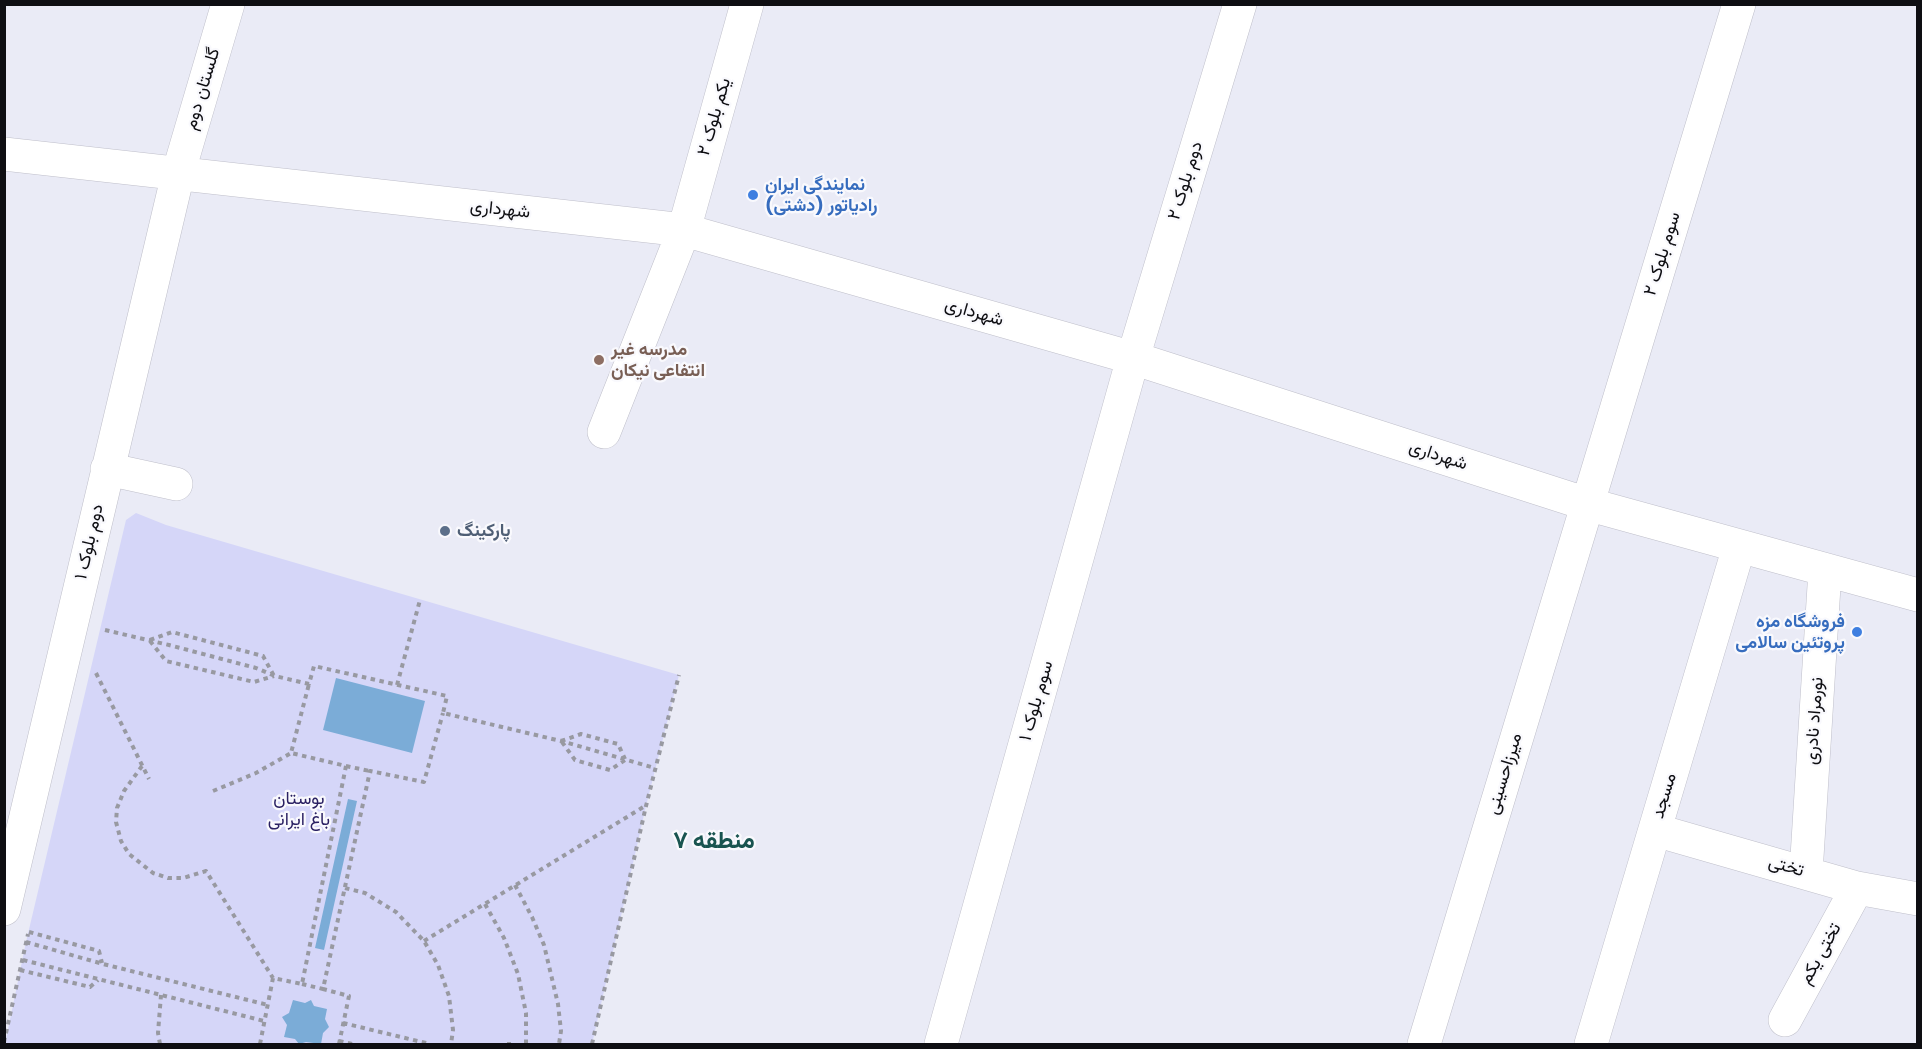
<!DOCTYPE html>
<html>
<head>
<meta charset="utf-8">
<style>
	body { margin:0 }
	#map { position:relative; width:1922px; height:1049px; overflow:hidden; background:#eaebf6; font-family:Poppins,sans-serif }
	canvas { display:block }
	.frame { position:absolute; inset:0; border:6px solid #0e0e12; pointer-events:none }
</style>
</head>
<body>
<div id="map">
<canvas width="1922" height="1049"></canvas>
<div class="frame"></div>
</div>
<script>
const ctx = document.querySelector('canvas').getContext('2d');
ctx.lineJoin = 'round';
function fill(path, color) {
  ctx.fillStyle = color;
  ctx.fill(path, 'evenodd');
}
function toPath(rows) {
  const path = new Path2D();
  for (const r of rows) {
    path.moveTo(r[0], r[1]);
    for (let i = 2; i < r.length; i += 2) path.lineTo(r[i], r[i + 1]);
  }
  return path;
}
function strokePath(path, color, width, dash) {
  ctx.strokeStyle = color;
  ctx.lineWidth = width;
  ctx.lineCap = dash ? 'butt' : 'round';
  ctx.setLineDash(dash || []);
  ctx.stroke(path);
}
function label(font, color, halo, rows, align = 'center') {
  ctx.font = font + ' Poppins,Vazirmatn,sans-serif';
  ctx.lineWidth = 4.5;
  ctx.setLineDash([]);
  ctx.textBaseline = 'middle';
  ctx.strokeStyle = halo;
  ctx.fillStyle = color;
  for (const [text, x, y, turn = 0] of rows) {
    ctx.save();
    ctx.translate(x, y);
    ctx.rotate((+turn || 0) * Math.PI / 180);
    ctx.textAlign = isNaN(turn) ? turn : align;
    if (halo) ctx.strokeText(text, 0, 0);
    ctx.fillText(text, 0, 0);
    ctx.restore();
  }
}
const green = toPath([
	[136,513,166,525,679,675,646,806,592,1044,5,1044,26,942,126,520]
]);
const water = toPath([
	[336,678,425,701,412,753,323,730],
	[348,799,357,801,324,950,315,948],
	[293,1000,305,1003,311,1000,314,1006,327,1009,325,1019,329,1027,323,1033,321,1044,306,1042,299,1044,295,1039,284,1037,287,1025,282,1017,289,1013]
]);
const path = toPath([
	[105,630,169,645,256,668,275,676,309,684,314,666,447,696,443,713,561,741,655,768],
	[150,640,172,632,263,656,274,676],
	[150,641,166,661,254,682,274,676],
	[96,673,149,779],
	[397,685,420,600],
	[561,741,581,734,618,744,625,759],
	[562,742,575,760,610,770,625,760],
	[142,766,124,791,117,808,116,822,121,841,129,854,153,873,168,878,183,878,206,871,273,978],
	[346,766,370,771],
	[213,791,256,773,291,753],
	[515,885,532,917,544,945,558,1004,561,1031,559,1044],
	[345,888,365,893,396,912,424,941,438,965,449,996,453,1030,451,1044],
	[485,904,504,938,518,974,526,1013,526,1044],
	[29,932,99,951,102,963],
	[424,941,645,806],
	[26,942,103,964,268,1005],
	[23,960,264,1021],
	[20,970,90,987,98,980],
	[302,984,323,989],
	[343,1023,430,1044],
	[339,1041,352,1044],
	[4,1042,28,934],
	[160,1044,158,1033,161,995],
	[260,1044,273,978,302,984,346,766,291,753,309,684],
	[339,1044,349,996,323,989,370,771,424,782,443,713],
	[507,1044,511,1044],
	[592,1044,646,806,679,675]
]);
const minor = toPath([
	[4,154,684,230,1133,358,1587,504,1918,595],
	[604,432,684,230,747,4],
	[107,469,176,484],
	[1655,830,1857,888,1918,899],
	[1806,873,1825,570],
	[4,909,178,174,228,4],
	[1785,1020,1857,888],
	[941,1044,1133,358,1240,4],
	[1424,1044,1739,4],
	[1591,1044,1739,547]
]);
const markers = [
	[753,195,6,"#3f7fe0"],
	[599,360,6,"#8d6e63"],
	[445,531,6,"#5c6f8a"],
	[1857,632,6,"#3f7fe0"]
];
const streetNames = [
	["گلستان دوم",203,89,-73],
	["یکم بلوک ۲",715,117,-74],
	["دوم بلوک ۲",1186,181,-73],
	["شهرداری",500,210,6],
	["سوم بلوک ۲",1663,254,-73],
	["شهرداری",974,313,16],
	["شهرداری",1438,456,18],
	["دوم بلوک ۱",90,542,-77],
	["سوم بلوک ۱",1037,701,-74],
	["نورمراد نادری",1815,721,-86],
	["میرزاحسینی",1505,774,-73],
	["مسجد",1665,796,-73],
	["تختی",1786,867,16],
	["تختی یکم",1821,954,-61]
];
const shopNames = [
	["نمایندگی ایران",765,185],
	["رادیاتور (دشتی)",765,206],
	["فروشگاه مزه",1845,622,"right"],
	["پروتئین سالامی",1845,643,"right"]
];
const educationNames = [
	["مدرسه غیر",611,350],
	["انتفاعی نیکان",611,371]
];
const serviceNames = [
	["پارکینگ",457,531]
];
const parkNames = [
	["بوستان",299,799],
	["باغ ایرانی",299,820]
];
const districtNames = [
	["منطقه ۷",714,842]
];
fill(green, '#d5d6f8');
fill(water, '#7bacd7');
strokePath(minor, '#bfbfca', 34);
strokePath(path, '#9899a1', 4, [4.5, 4.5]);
strokePath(minor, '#fff', 33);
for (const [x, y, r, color] of markers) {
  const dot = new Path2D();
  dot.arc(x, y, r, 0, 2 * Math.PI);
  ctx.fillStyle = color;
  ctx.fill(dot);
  strokePath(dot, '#f9f9fd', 2);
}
label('18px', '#0e0e12', '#f9f9fd', streetNames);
label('bold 18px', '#366cbe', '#f9f9fd', shopNames, 'left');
label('bold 18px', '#785e54', '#f9f9fd', educationNames, 'left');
label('bold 18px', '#4e5e75', '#f9f9fd', serviceNames, 'left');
label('18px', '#2a2163', '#f9f9fd', parkNames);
label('bold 24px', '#195450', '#f9f9fd', districtNames);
</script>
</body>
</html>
